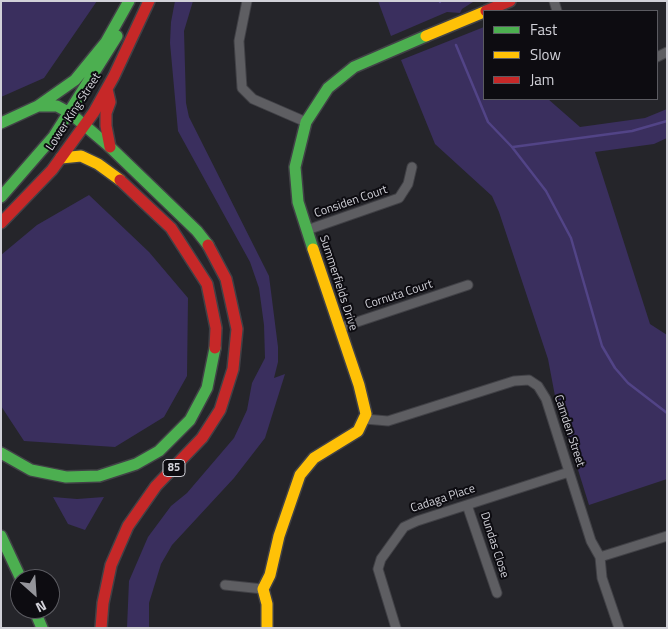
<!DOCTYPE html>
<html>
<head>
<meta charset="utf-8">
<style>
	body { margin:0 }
	#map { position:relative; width:668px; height:629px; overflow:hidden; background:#25252a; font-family:"Titillium Web",sans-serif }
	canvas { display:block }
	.frame { position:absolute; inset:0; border:2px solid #d1d1d8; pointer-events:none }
	.legend { position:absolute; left:483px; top:10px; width:175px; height:90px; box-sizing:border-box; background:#0d0c11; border:1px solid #5b5b61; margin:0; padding:6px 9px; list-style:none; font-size:15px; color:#d1d1d8 }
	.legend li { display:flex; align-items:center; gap:10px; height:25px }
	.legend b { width:25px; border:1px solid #5b5b61 }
	.north { position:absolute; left:10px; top:569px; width:50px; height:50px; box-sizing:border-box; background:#0d0c11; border:1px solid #5b5b61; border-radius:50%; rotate:154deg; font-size:14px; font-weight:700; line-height:20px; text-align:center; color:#d1d1d8 }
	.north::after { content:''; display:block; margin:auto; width:18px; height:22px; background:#95959b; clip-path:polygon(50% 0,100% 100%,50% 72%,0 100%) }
</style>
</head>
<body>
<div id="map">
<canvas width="668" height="629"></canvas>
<div class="frame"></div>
<ul class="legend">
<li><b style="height:6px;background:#4caf50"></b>Fast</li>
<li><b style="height:6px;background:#ffc107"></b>Slow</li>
<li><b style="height:6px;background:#c62828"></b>Jam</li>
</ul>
<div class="north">N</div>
</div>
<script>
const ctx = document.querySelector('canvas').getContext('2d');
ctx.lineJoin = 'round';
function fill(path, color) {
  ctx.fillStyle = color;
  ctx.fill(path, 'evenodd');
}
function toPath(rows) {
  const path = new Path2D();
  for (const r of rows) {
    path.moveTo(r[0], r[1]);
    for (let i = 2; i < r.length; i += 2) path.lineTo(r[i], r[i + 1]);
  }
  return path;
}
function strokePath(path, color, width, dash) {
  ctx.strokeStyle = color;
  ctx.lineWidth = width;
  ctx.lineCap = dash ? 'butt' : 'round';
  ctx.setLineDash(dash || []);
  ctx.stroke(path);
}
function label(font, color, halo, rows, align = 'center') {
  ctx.font = font + ' "Titillium Web",sans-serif';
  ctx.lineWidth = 4;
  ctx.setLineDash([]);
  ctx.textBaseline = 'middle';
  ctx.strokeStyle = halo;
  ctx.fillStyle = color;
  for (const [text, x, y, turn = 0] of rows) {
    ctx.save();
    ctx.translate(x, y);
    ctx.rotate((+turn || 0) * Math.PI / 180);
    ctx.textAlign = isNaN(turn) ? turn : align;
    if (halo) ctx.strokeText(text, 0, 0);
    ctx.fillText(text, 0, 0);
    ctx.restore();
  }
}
const green = toPath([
	[1,1,97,1,44,78,1,97],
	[175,1,193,1,184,31,186,103,189,117,269,276,278,347,278,362,274,378,285,374,265,438,234,478,172,545,161,564,149,603,149,628,127,628,129,581,148,537,171,506,187,493,234,438,247,410,252,383,265,358,264,325,259,288,250,262,178,131,170,43,171,22],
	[378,1,473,1,473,2,462,9,460,13,447,12,391,36],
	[484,27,484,99,548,99,580,127,645,118,667,109,667,138,654,144,595,152,650,324,667,335,667,479,589,505,555,396,548,359,499,212,492,196,435,144,401,60],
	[89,195,149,252,188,298,187,376,164,417,115,447,24,441,1,406,1,255,37,225],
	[53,497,77,499,104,497,85,530,68,524]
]);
const stream = toPath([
	[440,1,440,2],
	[456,45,488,122,512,147,546,191,571,238,602,346,615,368,628,383,667,413],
	[513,147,632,131,667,121]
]);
const street = toPath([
	[247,1,239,41,242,88,253,99,306,122],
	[554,1,557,11],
	[657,57,667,52],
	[307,230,399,198,408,184,412,167],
	[339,328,468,285],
	[365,419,388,421,514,381,529,380,538,386,546,399,591,541,600,557,602,578,619,628],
	[467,505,497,593],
	[600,557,667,536],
	[225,585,263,589],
	[396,628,378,569,381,559,404,527,417,521,569,472]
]);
const fast = toPath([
	[38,106,57,106,70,113,110,147,197,231,208,245],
	[1,123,38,106,75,80,106,42,129,1],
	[1,197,54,136,117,36],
	[313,249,298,202,295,167,306,122,328,88,354,67,426,36],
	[1,453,31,470,66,477,99,476,136,464,159,451,190,420,207,388,215,348],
	[1,536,21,579],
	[34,609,42,628]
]);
const slow = toPath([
	[426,36,484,12],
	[61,158,81,156,98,164,120,180],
	[267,628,267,604,263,589,270,575,279,536,300,475,314,458,358,431,366,414,359,385,313,249]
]);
const jam = toPath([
	[486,11,510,1],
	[107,89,110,102,106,113,106,126,110,147],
	[120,180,171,228,207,284,216,328,215,348],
	[1,223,52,170,94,112,114,76,149,1],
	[101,628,103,603,111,565,128,526,156,486,202,438,220,410,233,369,237,329,226,279,208,245]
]);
const shields = [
	[174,468,22]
];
const shieldNames = [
	["85",174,468]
];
const streetNames = [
	["Lower King Street",74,112,-57],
	["Considen Court",351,202,-19],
	["Summerfields Drive",338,283,72],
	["Cornuta Court",399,295,-18],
	["Camden Street",569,431,72],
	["Cadaga Place",443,499,-18],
	["Dundas Close",494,545,72]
];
fill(green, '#3a2f5e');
strokePath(stream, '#524487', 2.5);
strokePath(street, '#414146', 11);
strokePath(fast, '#414146', 14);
strokePath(slow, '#414146', 14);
strokePath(jam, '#414146', 14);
strokePath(street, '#5e5e62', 9);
strokePath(fast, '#4caf50', 11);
strokePath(slow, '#ffc107', 11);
strokePath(jam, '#c62828', 11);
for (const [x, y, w] of shields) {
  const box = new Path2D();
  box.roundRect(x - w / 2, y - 8.5, w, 17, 4);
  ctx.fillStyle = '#0d0c11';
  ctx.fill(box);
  strokePath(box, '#d1d1d8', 1);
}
label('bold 11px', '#d1d1d8', null, shieldNames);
label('12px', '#d1d1d8', '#0d0c11', streetNames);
</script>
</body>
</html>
